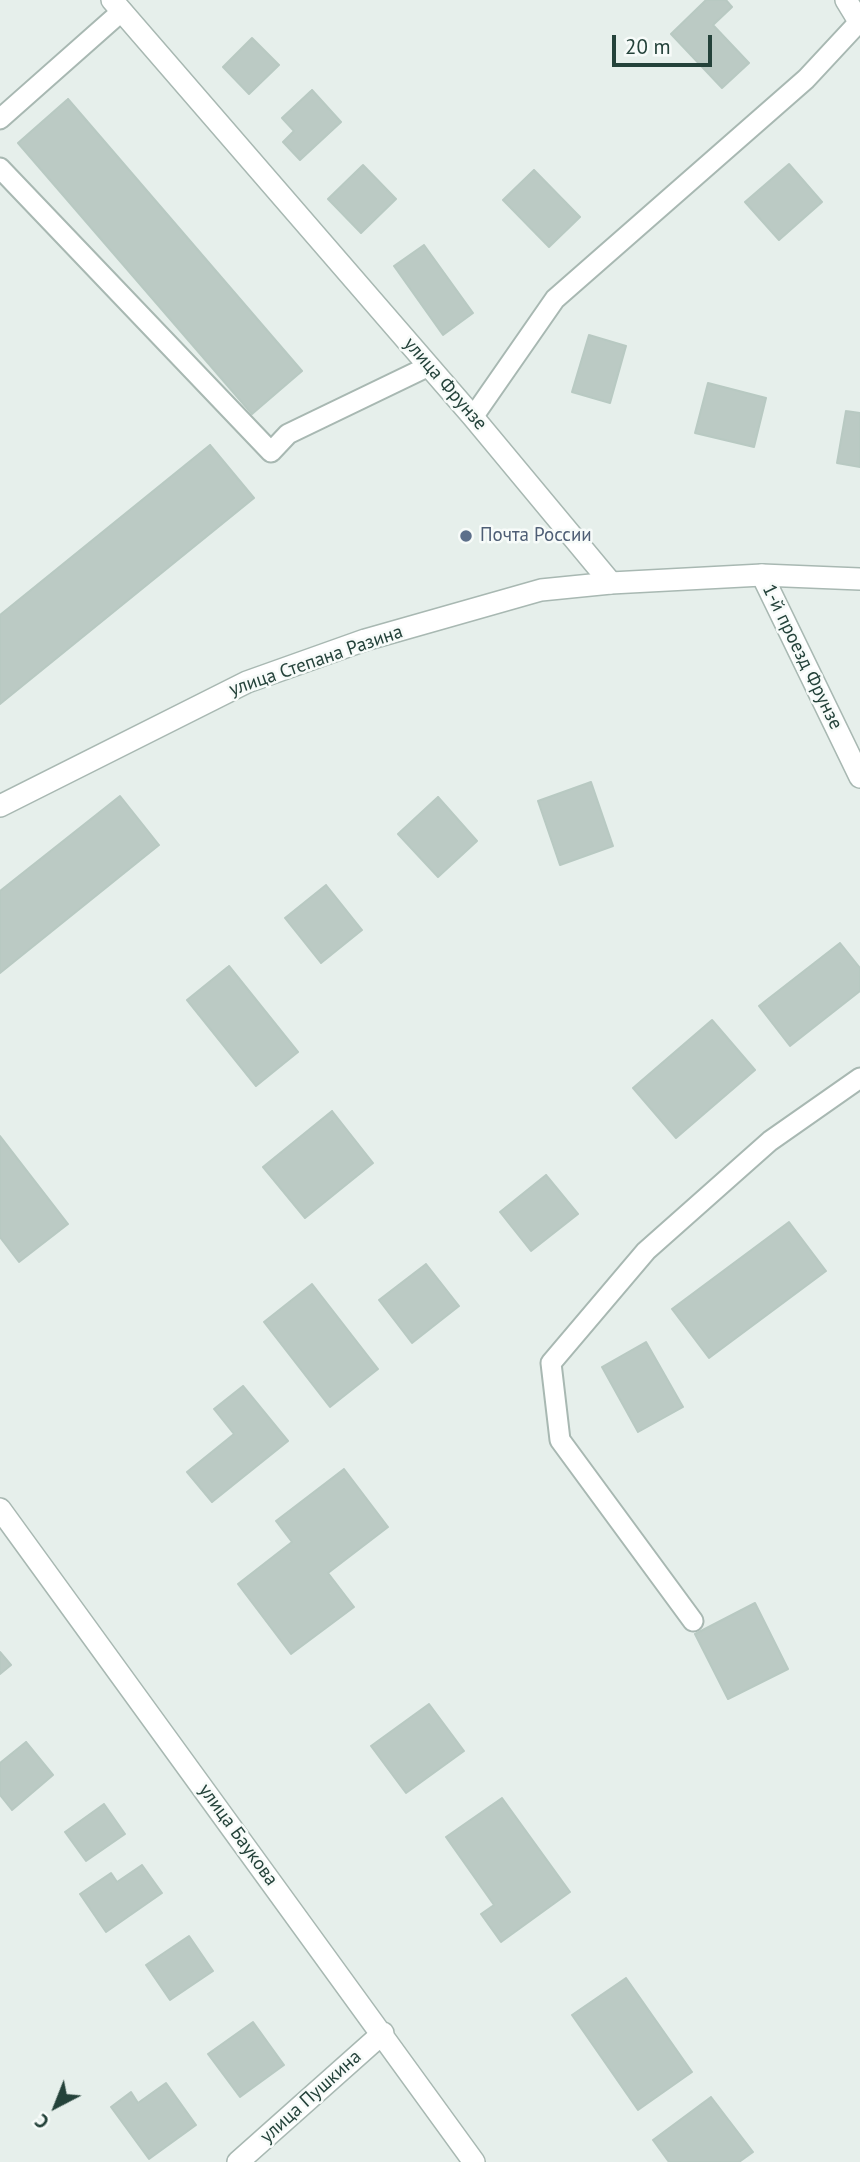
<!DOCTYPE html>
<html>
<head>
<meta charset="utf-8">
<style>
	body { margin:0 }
	#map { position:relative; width:860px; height:2162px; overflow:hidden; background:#e6efeb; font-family:"PT Sans",sans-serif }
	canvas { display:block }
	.north { position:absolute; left:21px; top:2071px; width:70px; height:70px; -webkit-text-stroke:5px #f7fbf9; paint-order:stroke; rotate:222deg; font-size:19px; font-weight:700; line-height:28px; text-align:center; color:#24423a }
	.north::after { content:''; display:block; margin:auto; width:24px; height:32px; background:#24423a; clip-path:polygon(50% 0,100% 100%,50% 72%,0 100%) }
	.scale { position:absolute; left:612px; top:35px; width:100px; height:32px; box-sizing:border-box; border:4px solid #24423a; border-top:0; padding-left:9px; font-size:21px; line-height:24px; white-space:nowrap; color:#24423a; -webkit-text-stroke:5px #f7fbf9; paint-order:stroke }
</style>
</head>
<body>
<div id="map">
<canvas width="860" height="2162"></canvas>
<div class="north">С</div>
<div class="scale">20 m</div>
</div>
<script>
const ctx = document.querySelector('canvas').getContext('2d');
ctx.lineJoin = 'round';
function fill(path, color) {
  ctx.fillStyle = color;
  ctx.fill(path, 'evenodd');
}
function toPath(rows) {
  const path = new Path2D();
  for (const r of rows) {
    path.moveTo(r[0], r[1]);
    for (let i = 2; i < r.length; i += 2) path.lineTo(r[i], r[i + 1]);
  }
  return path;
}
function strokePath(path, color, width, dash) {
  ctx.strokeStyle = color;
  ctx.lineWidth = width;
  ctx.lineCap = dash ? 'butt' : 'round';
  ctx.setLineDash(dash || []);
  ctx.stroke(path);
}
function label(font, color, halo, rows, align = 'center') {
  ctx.font = font + ' "PT Sans",sans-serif';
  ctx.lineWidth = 5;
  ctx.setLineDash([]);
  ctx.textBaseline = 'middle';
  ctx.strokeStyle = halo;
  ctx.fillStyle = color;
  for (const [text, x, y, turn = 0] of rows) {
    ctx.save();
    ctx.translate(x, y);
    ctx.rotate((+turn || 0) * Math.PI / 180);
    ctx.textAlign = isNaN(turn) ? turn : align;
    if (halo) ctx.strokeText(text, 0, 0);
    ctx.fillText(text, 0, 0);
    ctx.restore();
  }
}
const building = toPath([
	[706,0,726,0,732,7,713,25,749,63,722,88,671,34,706,0],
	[252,38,279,65,249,94,223,67,252,38],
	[312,90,341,122,300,160,283,142,294,131,282,118,312,90],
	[68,99,302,371,252,414,18,143,68,99],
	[789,164,822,202,779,240,745,202,789,164],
	[363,165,396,199,361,233,328,199,363,165],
	[534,170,580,217,549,247,503,200,534,170],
	[424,245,473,313,443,335,394,266,424,245],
	[589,335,626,346,610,403,572,392,589,335],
	[708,383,766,398,754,447,695,433,708,383],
	[846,411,860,413,860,467,837,463,846,411],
	[210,445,254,498,0,704,0,615,210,445],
	[591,782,613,846,560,865,538,801,591,782],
	[120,796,159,845,0,973,0,891,120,796],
	[438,797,477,841,438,877,398,834,438,797],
	[326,885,362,930,321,963,285,918,326,885],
	[840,943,860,968,860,991,790,1046,759,1006,840,943],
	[229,966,298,1052,256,1086,187,1000,229,966],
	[712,1020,755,1070,676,1138,633,1088,712,1020],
	[332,1111,373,1163,305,1218,263,1167,332,1111],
	[0,1136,68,1224,19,1262,0,1237,0,1136],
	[546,1175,578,1214,531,1251,500,1212,546,1175],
	[789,1222,826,1271,709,1358,672,1309,789,1222],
	[426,1264,459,1306,412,1343,379,1300,426,1264],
	[312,1284,378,1369,330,1407,264,1322,312,1284],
	[646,1342,683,1407,638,1432,602,1367,646,1342],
	[243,1386,288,1441,212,1502,187,1472,234,1434,214,1409,243,1386],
	[344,1469,388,1527,328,1573,354,1607,291,1654,238,1584,292,1542,276,1521,344,1469],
	[755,1603,788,1669,728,1699,695,1634,755,1603],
	[0,1652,11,1665,0,1674,0,1652],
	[429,1704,464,1751,406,1793,371,1746,429,1704],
	[26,1742,53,1775,12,1810,0,1795,0,1763,26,1742],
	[502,1798,570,1892,501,1942,481,1914,494,1905,446,1837,502,1798],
	[104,1804,125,1834,86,1861,65,1832,104,1804],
	[142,1865,162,1893,106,1932,80,1894,111,1873,117,1882,142,1865],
	[189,1936,213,1971,170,2000,146,1965,189,1936],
	[626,1978,692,2072,638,2110,572,2015,626,1978],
	[253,2022,284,2065,240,2097,208,2054,253,2022],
	[166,2083,196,2125,149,2159,111,2107,131,2092,138,2103,166,2083],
	[711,2097,753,2152,739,2162,669,2162,653,2140,711,2097]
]);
const service = toPath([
	[0,119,122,11],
	[0,168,271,452,288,434,429,366],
	[473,417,555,299,806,79,859,22],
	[693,1621,560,1440,551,1363,646,1251,770,1141,860,1078]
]);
const minor = toPath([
	[112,0,473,417,611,583],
	[846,0,860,23],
	[762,575,860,777],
	[0,1509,474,2162],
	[238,2162,383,2033]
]);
const tertiary = toPath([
	[0,806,247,682,365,640,541,590,611,583,762,575,860,579]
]);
const markers = [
	[466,536,7,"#5c6f8a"]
];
const streetNames = [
	["улица Фрунзе",445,384,49],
	["1-й проезд Фрунзе",802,657,64],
	["улица Степана Разина",316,661,-19],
	["улица Баукова",238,1835,54],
	["улица Пушкина",311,2097,-42]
];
const serviceNames = [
	["Почта России",480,536]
];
fill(building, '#bbcac4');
strokePath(building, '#b8c9c2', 2);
strokePath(service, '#a8b8b2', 23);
strokePath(minor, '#a8b8b2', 24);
strokePath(tertiary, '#a8b8b2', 24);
strokePath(service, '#fff', 19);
strokePath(minor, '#fff', 21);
strokePath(tertiary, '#fff', 21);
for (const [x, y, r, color] of markers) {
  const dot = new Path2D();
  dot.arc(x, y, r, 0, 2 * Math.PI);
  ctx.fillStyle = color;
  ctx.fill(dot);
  strokePath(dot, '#f7fbf9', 2.5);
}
label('19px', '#24423a', '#f7fbf9', streetNames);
label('19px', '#4e5e75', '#f7fbf9', serviceNames, 'left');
</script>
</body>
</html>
